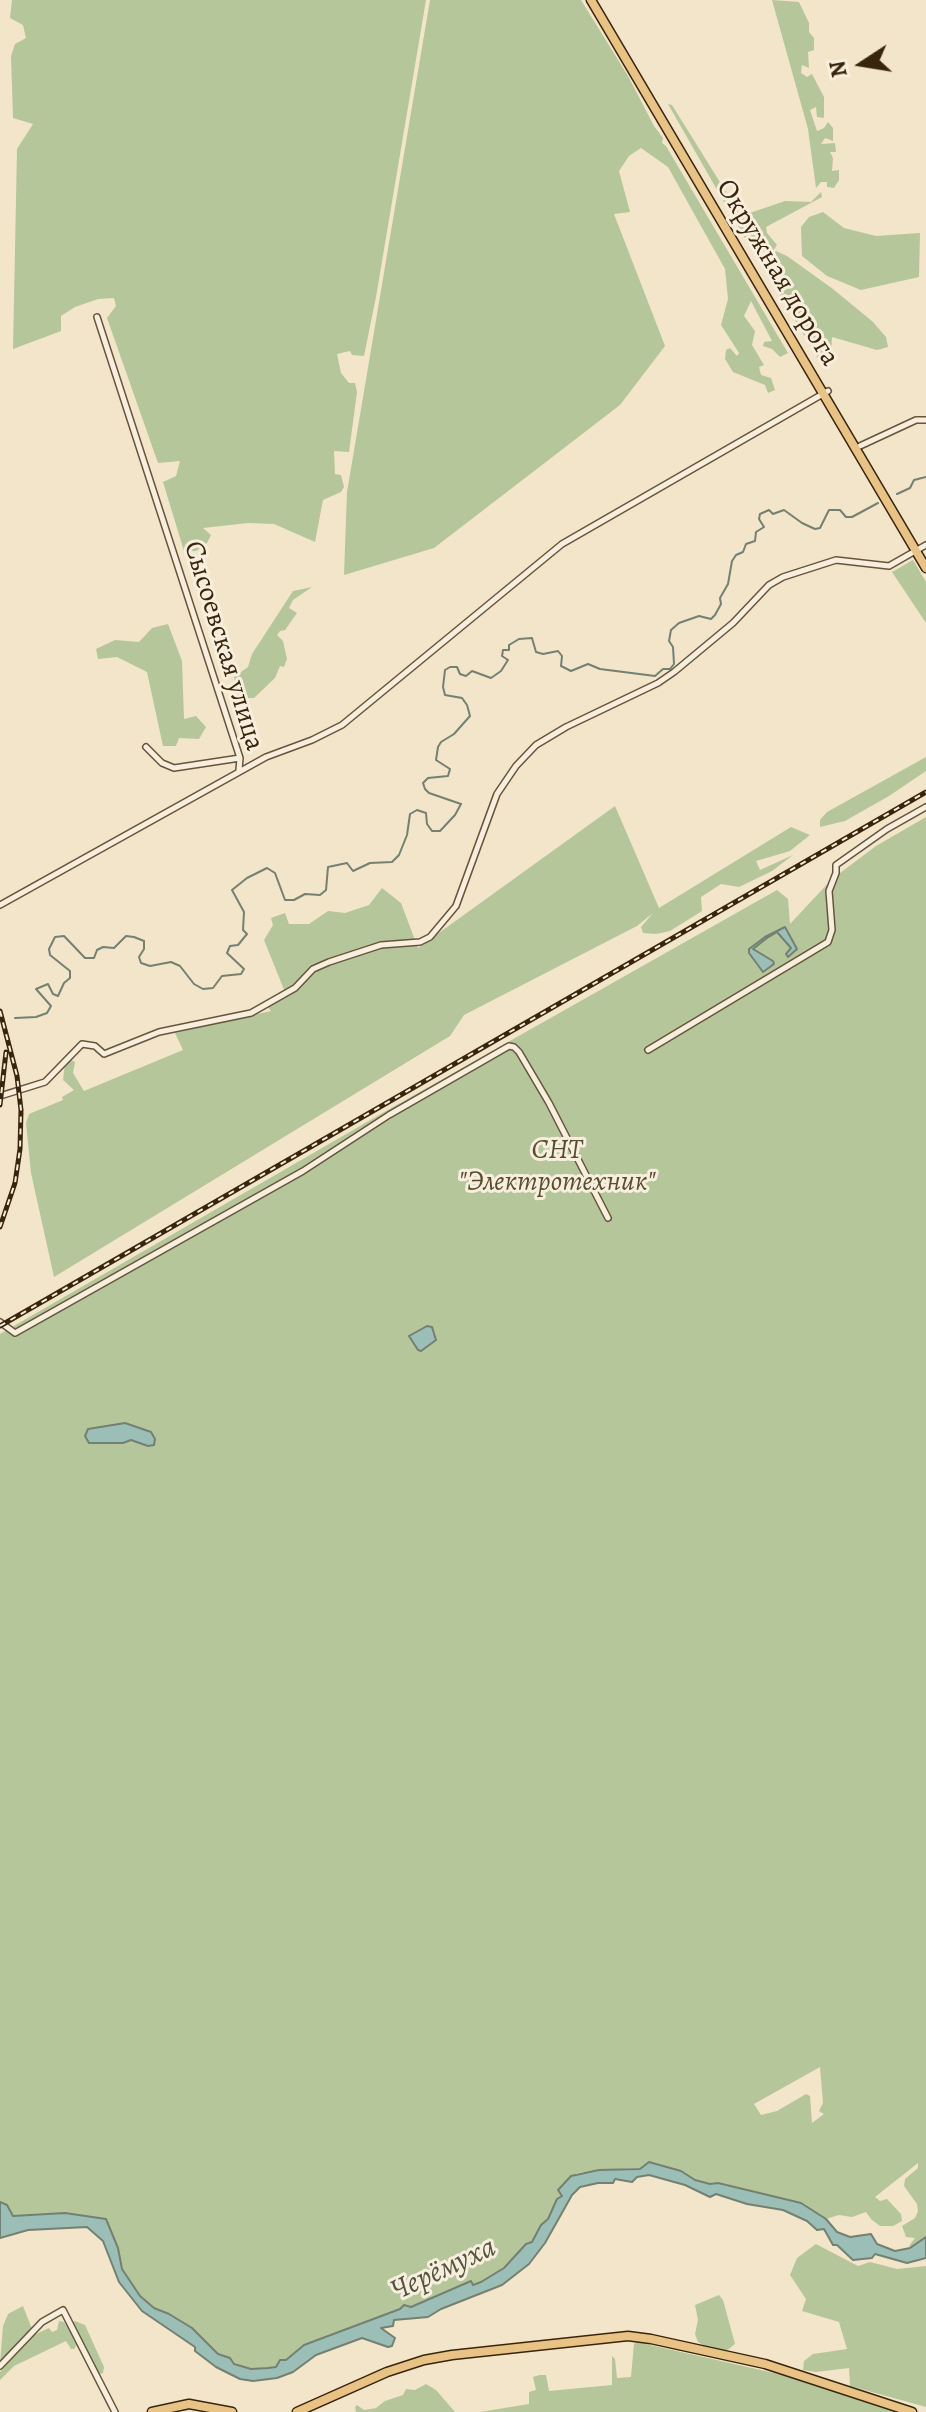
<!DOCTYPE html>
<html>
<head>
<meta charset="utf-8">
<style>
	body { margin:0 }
	#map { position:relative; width:926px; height:2412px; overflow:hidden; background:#f2e5ca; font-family:Alegreya,serif }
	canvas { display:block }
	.north { position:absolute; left:822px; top:24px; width:80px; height:80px; -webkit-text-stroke:6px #f7eedd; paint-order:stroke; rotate:258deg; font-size:22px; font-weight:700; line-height:32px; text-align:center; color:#39250b }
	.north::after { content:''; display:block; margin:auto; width:28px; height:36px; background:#39250b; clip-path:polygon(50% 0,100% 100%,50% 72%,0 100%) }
</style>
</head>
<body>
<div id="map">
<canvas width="926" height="2412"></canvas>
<div class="north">N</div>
</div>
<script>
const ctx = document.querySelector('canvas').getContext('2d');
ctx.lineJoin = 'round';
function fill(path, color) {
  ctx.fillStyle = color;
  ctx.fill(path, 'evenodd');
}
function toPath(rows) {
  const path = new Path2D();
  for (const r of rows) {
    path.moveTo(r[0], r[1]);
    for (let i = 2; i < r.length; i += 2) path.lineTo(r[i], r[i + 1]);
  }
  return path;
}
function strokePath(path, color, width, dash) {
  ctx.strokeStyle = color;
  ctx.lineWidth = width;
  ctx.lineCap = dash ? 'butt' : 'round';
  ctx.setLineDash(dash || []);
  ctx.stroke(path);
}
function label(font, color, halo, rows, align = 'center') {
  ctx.font = font + ' Alegreya,serif';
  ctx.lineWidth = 6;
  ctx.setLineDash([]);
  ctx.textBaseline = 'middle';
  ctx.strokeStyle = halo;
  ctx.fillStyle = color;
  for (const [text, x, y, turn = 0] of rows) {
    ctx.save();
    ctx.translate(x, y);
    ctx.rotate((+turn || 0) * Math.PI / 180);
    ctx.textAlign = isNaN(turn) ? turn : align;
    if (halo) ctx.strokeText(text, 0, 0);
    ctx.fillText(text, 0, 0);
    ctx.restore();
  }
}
const green = toPath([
	[12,0,426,0,376,297,364,356,352,355,350,351,337,354,341,373,349,383,355,383,357,392,349,452,334,451,335,474,341,475,344,487,341,492,323,500,315,542,274,524,248,523,203,528,211,535,207,543,196,551,184,551,163,482,176,476,180,461,158,463,107,318,116,306,114,298,98,299,75,307,61,316,61,331,13,349,17,149,33,124,13,118,11,56,15,44,26,38,23,25,10,18],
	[430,0,581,0,628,76,654,126,663,138,662,143,666,146,788,353,780,357,772,349,763,346,764,342,772,341,751,301,744,316,755,331,752,345,764,365,759,367,761,375,771,378,775,390,768,393,765,385,733,372,725,359,726,350,730,348,737,356,739,353,721,325,728,299,725,269,668,167,641,148,629,156,619,171,630,212,614,214,665,346,620,405,434,548,344,575,347,492],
	[772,0,799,2,809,23,809,32,814,38,814,50,808,52,809,68,802,65,801,73,807,77,812,74,824,97,824,118,817,117,816,107,810,110,817,131,824,128,828,122,833,128,833,141,825,138,821,144,835,143,836,152,830,152,833,158,832,171,839,170,839,180,834,188,827,187,827,182,821,182,816,188,808,129],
	[668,104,672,105,741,216,785,201,811,202,821,192,822,197,766,227,767,233,777,245,771,254,758,249,753,245,752,240,744,237],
	[823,212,844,228,876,236,920,233,919,277,861,290,827,276,802,256,801,227,809,217],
	[776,251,787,256,833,289,873,322,886,337,888,347,877,350,832,337,831,359,823,367,765,269],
	[913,560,926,582,926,623,892,572],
	[312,587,293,600,289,608,297,613,285,630,280,631,277,635,283,641,287,659,284,667,280,666,275,678,254,698,245,698,239,705,234,677,248,667,252,654,293,591],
	[168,624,182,661,184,719,196,716,206,727,199,739,179,738,176,746,163,746,147,672,117,657,98,659,96,649,115,640,139,642,152,628],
	[926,757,926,771,889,796,845,821,820,827,820,820,827,812],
	[615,806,659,908,791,827,810,835,790,851,756,861,760,870,793,855,772,871,739,887,721,884,701,897,702,911,670,931,656,934,643,933,641,927,653,913,637,926,464,1015,450,1036,54,1277,31,1173,26,1123,29,1114,63,1100,62,1097,74,1090,63,1080,65,1063,71,1060,75,1062,73,1073,84,1091,183,1050,175,1033,271,1011,268,1007,287,997,264,940,273,925,271,918,285,913,289,924,309,924,328,911,345,913,369,905,382,888,401,903,418,948],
	[926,817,926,2237,911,2248,909,2246,915,2238,906,2237,902,2226,915,2218,918,2211,917,2204,904,2186,905,2179,918,2168,918,2163,875,2197,880,2201,887,2199,901,2214,902,2221,893,2226,880,2226,871,2219,866,2212,852,2217,839,2215,826,2219,801,2203,718,2183,710,2184,695,2180,681,2171,656,2163,649,2162,640,2169,630,2168,577,2173,563,2187,562,2196,532,2242,504,2268,481,2282,451,2290,424,2303,400,2309,304,2345,276,2367,251,2369,234,2364,230,2358,218,2354,192,2328,169,2314,154,2308,140,2296,122,2268,118,2248,106,2219,65,2213,13,2216,0,2202,0,1334,386,1111,777,890,788,899,790,924,832,879,876,846],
	[820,2067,823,2103,819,2111,824,2114,812,2123,810,2096,806,2094,777,2111,761,2115,754,2104],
	[816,2244,858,2266,870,2262,897,2269,926,2266,926,2407,850,2386,849,2368,816,2372,803,2370,804,2361,813,2354,847,2349,839,2322,802,2311,806,2299,790,2275,797,2258],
	[719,2295,723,2300,735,2344,726,2351,706,2347,698,2342,695,2334,698,2320,695,2305],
	[23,2306,32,2329,0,2363,3,2326,8,2314],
	[59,2321,64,2322,68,2328,77,2345,74,2349,71,2349,66,2341,14,2366,0,2380,0,2372,34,2335,49,2328,52,2332,57,2330],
	[75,2321,85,2325,104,2367,103,2373,97,2375,72,2323],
	[637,2342,796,2378,896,2412,480,2412,529,2404,529,2392,536,2390,533,2377,539,2375,546,2375,549,2391,612,2385,612,2356,615,2359,617,2378,631,2377,634,2344],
	[426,2384,436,2390,455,2412,356,2412,355,2407,357,2405,364,2410,376,2408,385,2401,403,2395,406,2389,415,2390]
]);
const water = toPath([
	[785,927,797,949,788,957,786,954,791,948,777,932,767,938,753,949,773,961,774,964,763,972,749,953,749,949,765,937,785,927],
	[427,1326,432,1327,436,1340,421,1351,418,1350,409,1336,427,1326],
	[125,1423,151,1432,155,1439,154,1445,148,1446,131,1440,123,1443,89,1443,85,1436,88,1429,125,1423],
	[649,2162,681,2171,695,2180,710,2184,718,2183,801,2203,826,2219,837,2232,850,2237,871,2234,877,2244,895,2251,910,2248,926,2237,926,2258,907,2263,875,2254,872,2258,853,2260,837,2245,833,2245,824,2229,817,2230,807,2221,783,2210,747,2204,716,2194,710,2197,685,2185,649,2175,637,2177,632,2182,615,2179,613,2183,598,2183,580,2187,572,2195,545,2243,529,2264,502,2285,441,2309,428,2317,394,2320,393,2326,381,2328,395,2338,392,2346,388,2347,362,2338,316,2355,293,2372,277,2378,253,2381,240,2379,216,2367,195,2351,195,2347,142,2311,119,2282,103,2241,87,2227,28,2230,0,2238,0,2202,7,2205,13,2216,65,2213,106,2219,118,2248,122,2269,140,2296,154,2308,169,2314,192,2328,218,2354,230,2358,234,2364,251,2369,268,2368,276,2367,280,2360,286,2360,304,2345,400,2309,404,2305,411,2307,471,2281,473,2285,481,2282,504,2268,526,2244,532,2242,541,2225,548,2219,557,2199,562,2196,558,2190,571,2176,599,2170,640,2169,649,2162]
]);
const stream = toPath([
	[897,494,910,488,914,480,926,477],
	[15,1018,36,1017,47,1013,51,1006,36,989,48,984,53,994,58,996,64,983,70,978,70,971,50,955,49,949,55,937,64,936,85,958,94,958,97,950,103,947,114,948,126,936,134,937,144,941,144,949,139,957,141,963,150,966,171,962,180,966,194,984,203,989,213,988,222,976,241,974,244,969,227,953,230,946,238,945,247,934,243,930,244,912,232,890,247,878,267,868,275,873,285,900,294,900,305,894,320,895,326,890,328,867,347,863,353,871,370,863,392,862,399,855,407,835,410,814,417,810,426,813,427,824,432,831,440,831,455,815,461,804,429,793,425,789,423,783,428,778,448,776,450,769,436,760,438,747,441,742,454,734,470,716,467,705,462,698,445,695,443,687,445,670,450,667,457,667,460,674,466,676,472,671,491,678,501,671,508,660,502,656,503,650,509,650,509,645,519,639,532,638,536,652,543,654,558,651,562,656,561,666,571,671,588,664,600,669,655,676,663,669,670,669,674,664,673,647,669,641,671,630,679,623,699,616,711,619,715,615,721,604,720,598,728,584,732,561,736,555,743,552,746,544,755,541,756,532,764,527,759,519,760,514,769,510,773,514,784,510,802,523,815,529,820,528,829,510,840,510,846,517,852,517,878,503]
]);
const street = toPath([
	[97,317,240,758,239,770],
	[860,446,916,420,926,420],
	[146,747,162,763,174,768,240,758],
	[0,905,266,757,312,740,342,725,562,544,828,391],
	[648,1050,828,942,832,930,829,891,836,873,836,865,887,829,926,807],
	[0,1096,45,1082,82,1044,95,1046,104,1054,159,1032,251,1013,295,988,313,969,329,962,381,945,420,942,430,937,456,906,497,794,516,766,536,745,566,727,658,683,674,672,733,623,769,585,783,577,836,560,889,566,926,545],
	[0,1322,15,1333,303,1171,389,1115,509,1046,514,1047,519,1052,549,1103,608,1218],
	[0,2366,42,2322,63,2310,115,2412]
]);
const primary = toPath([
	[591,0,926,568],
	[152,2412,189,2404,232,2412],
	[297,2412,387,2372,424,2360,452,2355,628,2336,651,2339,765,2364,912,2412]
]);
const rail = toPath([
	[0,1011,17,1076,21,1110,20,1149,15,1183,0,1227],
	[0,1105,6,1052],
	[0,1326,926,792]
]);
const streetNames = [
	["Окружная дорога",777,273,59],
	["Сысоевская улица",223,646,73]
];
const parkNames = [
	["СНТ",557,1151],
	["\"Электротехник\"",557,1183]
];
const waterNames = [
	["Черёмуха",444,2270,-25]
];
fill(green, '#b6c69b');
fill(water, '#9bbfb7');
strokePath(water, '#748172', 2);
strokePath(stream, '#748172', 2);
strokePath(street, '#67553b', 8);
strokePath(primary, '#39250b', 11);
strokePath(street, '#f7eedd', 5);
strokePath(primary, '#e9c285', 8);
strokePath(rail, '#39250b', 5);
strokePath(rail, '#f7eedd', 2, [6]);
label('28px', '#39250b', '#f7eedd', streetNames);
label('italic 28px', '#584d2f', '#f7eedd', parkNames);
label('italic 30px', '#56533f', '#f7eedd', waterNames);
</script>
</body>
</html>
